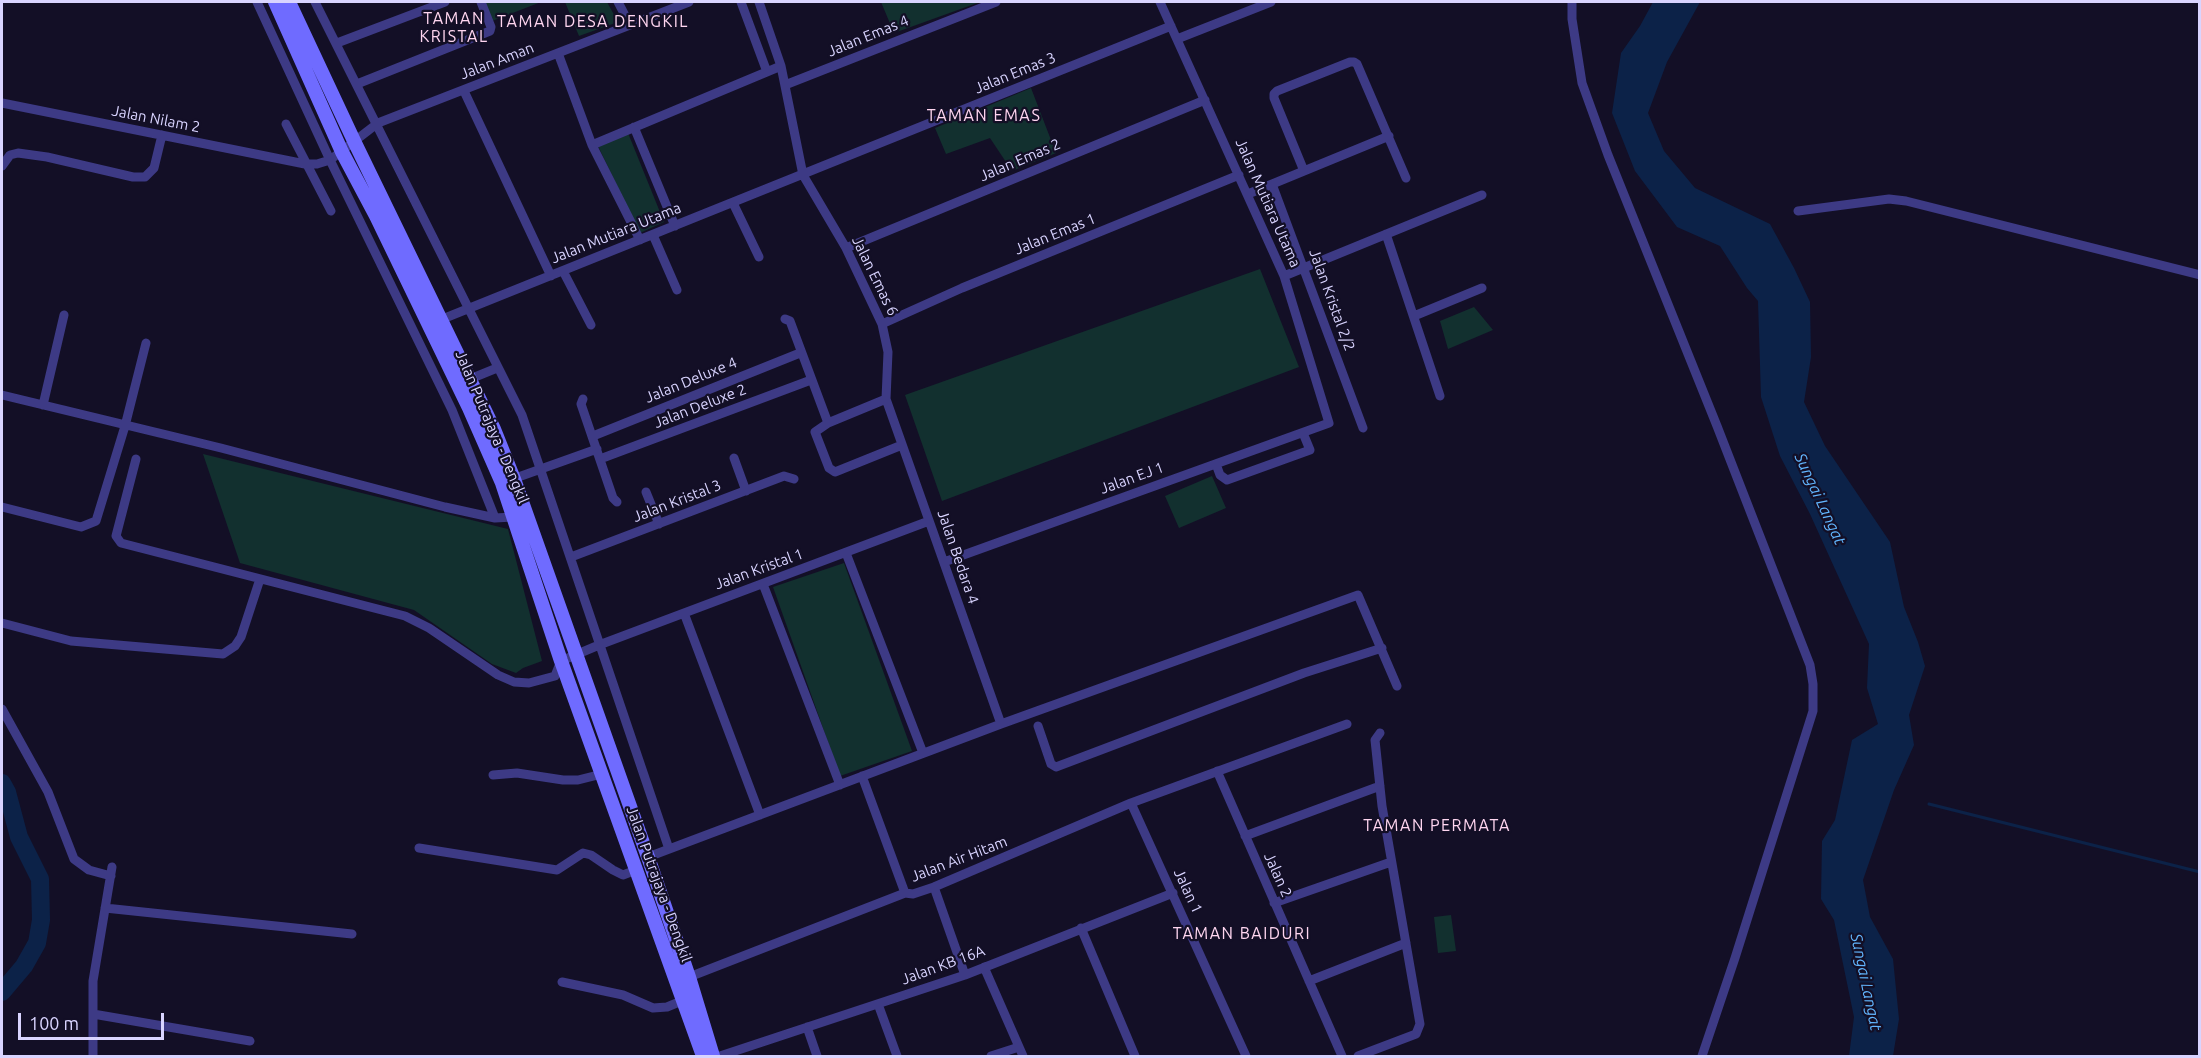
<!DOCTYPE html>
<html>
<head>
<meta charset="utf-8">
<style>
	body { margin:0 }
	#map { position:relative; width:2201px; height:1058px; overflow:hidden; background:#130f26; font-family:Ubuntu,sans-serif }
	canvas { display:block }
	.frame { position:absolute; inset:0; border:3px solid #d9d4ff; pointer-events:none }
	.scale { position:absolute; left:18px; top:1013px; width:146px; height:27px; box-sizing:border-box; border:3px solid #d9d4ff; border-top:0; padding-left:8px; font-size:18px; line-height:21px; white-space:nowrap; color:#d9d4ff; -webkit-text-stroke:4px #130f26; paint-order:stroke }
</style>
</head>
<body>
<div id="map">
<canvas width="2201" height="1058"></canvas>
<div class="frame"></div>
<div class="scale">100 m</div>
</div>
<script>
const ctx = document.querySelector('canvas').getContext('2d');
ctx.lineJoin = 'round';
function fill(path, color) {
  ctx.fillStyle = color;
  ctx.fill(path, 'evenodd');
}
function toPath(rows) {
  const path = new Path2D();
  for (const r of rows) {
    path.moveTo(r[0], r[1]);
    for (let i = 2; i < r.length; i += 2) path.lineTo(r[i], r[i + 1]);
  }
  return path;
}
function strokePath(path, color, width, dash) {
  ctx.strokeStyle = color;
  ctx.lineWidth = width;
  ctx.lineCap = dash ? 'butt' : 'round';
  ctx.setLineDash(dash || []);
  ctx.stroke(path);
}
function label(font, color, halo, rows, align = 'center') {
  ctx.font = font + ' Ubuntu,sans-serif';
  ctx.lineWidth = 4.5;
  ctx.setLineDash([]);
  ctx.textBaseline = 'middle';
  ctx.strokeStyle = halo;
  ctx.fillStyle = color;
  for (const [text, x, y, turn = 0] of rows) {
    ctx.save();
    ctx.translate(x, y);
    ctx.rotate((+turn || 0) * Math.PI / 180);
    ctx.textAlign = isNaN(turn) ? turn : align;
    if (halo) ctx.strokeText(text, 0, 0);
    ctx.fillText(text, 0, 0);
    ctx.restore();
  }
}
const green = toPath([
	[485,2,541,2,492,21],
	[565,2,607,2,618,22,579,36],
	[881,2,980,2,894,33],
	[1031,88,1056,153,1012,171,990,138,946,154,935,128],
	[628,133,664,222,640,233,598,146],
	[1260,269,1299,367,942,501,905,395],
	[1474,307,1493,330,1448,349,1440,321],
	[203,454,508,529,542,661,523,668,516,673,492,664,414,610,240,563],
	[1212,476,1226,508,1179,528,1165,496],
	[844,563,912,751,840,776,773,587],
	[1451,915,1456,951,1438,953,1434,917]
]);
const water = toPath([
	[1653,2,1700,2,1667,62,1648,113,1664,151,1695,188,1770,224,1794,268,1810,302,1811,357,1804,402,1825,446,1890,542,1904,607,1918,642,1925,666,1909,715,1914,745,1894,790,1863,880,1870,917,1893,959,1899,1019,1893,1056,1849,1056,1854,1017,1834,920,1821,899,1822,841,1835,820,1852,740,1878,724,1867,688,1869,644,1810,514,1780,456,1761,397,1758,301,1747,288,1720,246,1677,227,1635,171,1612,113,1621,53,1640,26]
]);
const stream = toPath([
	[1929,804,2200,872]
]);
const river = toPath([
	[2,783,7,792,19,837,40,879,41,920,37,943,24,966,2,992]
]);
const minor = toPath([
	[257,2,330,160,452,410,495,518],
	[315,2,522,415,669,849],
	[618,2,630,25],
	[741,2,767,72],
	[759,2,781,66,803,175,846,248,882,324,888,352,886,399,1001,724],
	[1572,2,1572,19,1582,83,1608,155,1717,426,1810,665,1813,684,1813,711,1735,958,1702,1056],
	[1177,39,1271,2],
	[337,43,445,2],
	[558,53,592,145,640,240],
	[357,84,490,31,491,27,481,2],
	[785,85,996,2],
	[464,91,551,276],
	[2,103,305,164,317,164,330,160,378,123,689,2],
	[286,124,331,211],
	[634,127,675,226],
	[592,145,781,66],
	[2,166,10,155,18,153,47,157,133,177,145,177,154,168,162,135],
	[1304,171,1274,98,1274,94,1277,91,1350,62,1354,62,1357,64,1406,178],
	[1272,184,1363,428],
	[1248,194,1389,136],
	[733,203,759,257],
	[1798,211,1889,199,1906,201,2200,275],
	[1386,234,1440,396],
	[653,235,677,290],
	[846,248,1205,100],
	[563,271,591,325],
	[1284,276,1482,195],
	[1414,316,1482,288],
	[785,319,790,321,828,423],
	[440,320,1171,26],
	[882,324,962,288,1239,175],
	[470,379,497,368],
	[2,395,221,448,445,507,495,518,513,517],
	[583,399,581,404,613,498,617,502],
	[886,399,828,423,815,432,829,468,835,472,902,445],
	[43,405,64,315],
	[593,436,800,353],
	[734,458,746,491],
	[136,459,116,536,121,543,405,616,429,628,498,675,514,682,529,683,555,676,561,661,599,645,929,521],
	[600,459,811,380],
	[1216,464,1220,475,1227,480,1310,450,1303,433],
	[510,480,597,449],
	[646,492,659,524],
	[2,507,81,527,96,521,125,426,146,343],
	[846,553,923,753],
	[571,557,784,476,794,479],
	[944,562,1329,423,1284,276,1160,2],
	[763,584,840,785],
	[684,613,760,815],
	[2,623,71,641,223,654,235,646,241,637,260,579],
	[2,709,48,792,74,859,89,870,111,876],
	[1038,726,1051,764,1056,767,1304,673,1382,648],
	[1217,771,1342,1056],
	[493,775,517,773,563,780,578,780,602,774],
	[862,776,905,893],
	[1131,803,1246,1056],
	[1245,836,1380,786],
	[419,848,557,870,583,853,591,855,613,870,623,875,636,870],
	[648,857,1001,724,1358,595,1397,686],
	[934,887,965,975],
	[1274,903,1391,862],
	[105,908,352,934],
	[1081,928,1135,1056],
	[984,967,1023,1056],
	[684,979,905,893,913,894,934,887,1131,803,1347,724],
	[1309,981,1406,943],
	[562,982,623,995,653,1008,667,1007,684,1000],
	[878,1004,897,1056],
	[93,1014,250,1041],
	[807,1027,817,1056],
	[93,1056,93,981,112,867],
	[720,1056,965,975,1173,893],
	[991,1056,1019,1047],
	[1358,1056,1416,1034,1420,1024,1382,806,1375,740,1380,733]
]);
const secondary = toPath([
	[275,2,342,152,376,216,469,408,502,483,561,661,703,1056],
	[289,2,355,143,494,429,514,479,648,857,689,977,713,1056]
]);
const streetNames = [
	["Jalan Emas 4",868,36,-22],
	["Jalan Aman",497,61,-21],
	["Jalan Emas 3",1015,73,-22],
	["Jalan Nilam 2",156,119,11],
	["Jalan Emas 2",1020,160,-23],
	["Jalan Mutiara Utama",1268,203,66],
	["Jalan Mutiara Utama",616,233,-22],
	["Jalan Emas 1",1055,234,-22],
	["Jalan Emas 6",875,276,64],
	["Jalan Kristal 2/2",1332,300,70],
	["Jalan Deluxe 4",691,380,-22],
	["Jalan Deluxe 2",700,406,-21],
	["Jalan Putrajaya - Dengkil",492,427,67],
	["Jalan EJ 1",1132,478,-20],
	["Jalan Kristal 3",677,501,-21],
	["Jalan Bedara 4",958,557,71],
	["Jalan Kristal 1",759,569,-20],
	["Jalan Air Hitam",959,859,-21],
	["Jalan 2",1278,875,66],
	["Jalan Putrajaya - Dengkil",659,884,70],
	["Jalan 1",1188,891,65],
	["Jalan KB 16A",943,965,-20]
];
const neighbourhoodNames = [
	["TAMAN",454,19],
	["KRISTAL",454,37],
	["TAMAN DESA DENGKIL",593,22],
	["TAMAN EMAS",984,116],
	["TAMAN PERMATA",1437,826],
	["TAMAN BAIDURI",1242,934]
];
const waterNames = [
	["Sungai Langat",1820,499,65],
	["Sungai Langat",1866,982,78]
];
fill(green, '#12302f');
fill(water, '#0c2248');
strokePath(stream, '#0c2248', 3);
strokePath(river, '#0c2248', 18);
strokePath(minor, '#3d3a85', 9);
strokePath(secondary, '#6f6bff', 14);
label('15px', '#d9d4ff', '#130f26', streetNames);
ctx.letterSpacing = '1.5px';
label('16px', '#ffd6f0', '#130f26', neighbourhoodNames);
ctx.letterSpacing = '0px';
label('italic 16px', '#62b6ff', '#130f26', waterNames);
</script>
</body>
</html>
